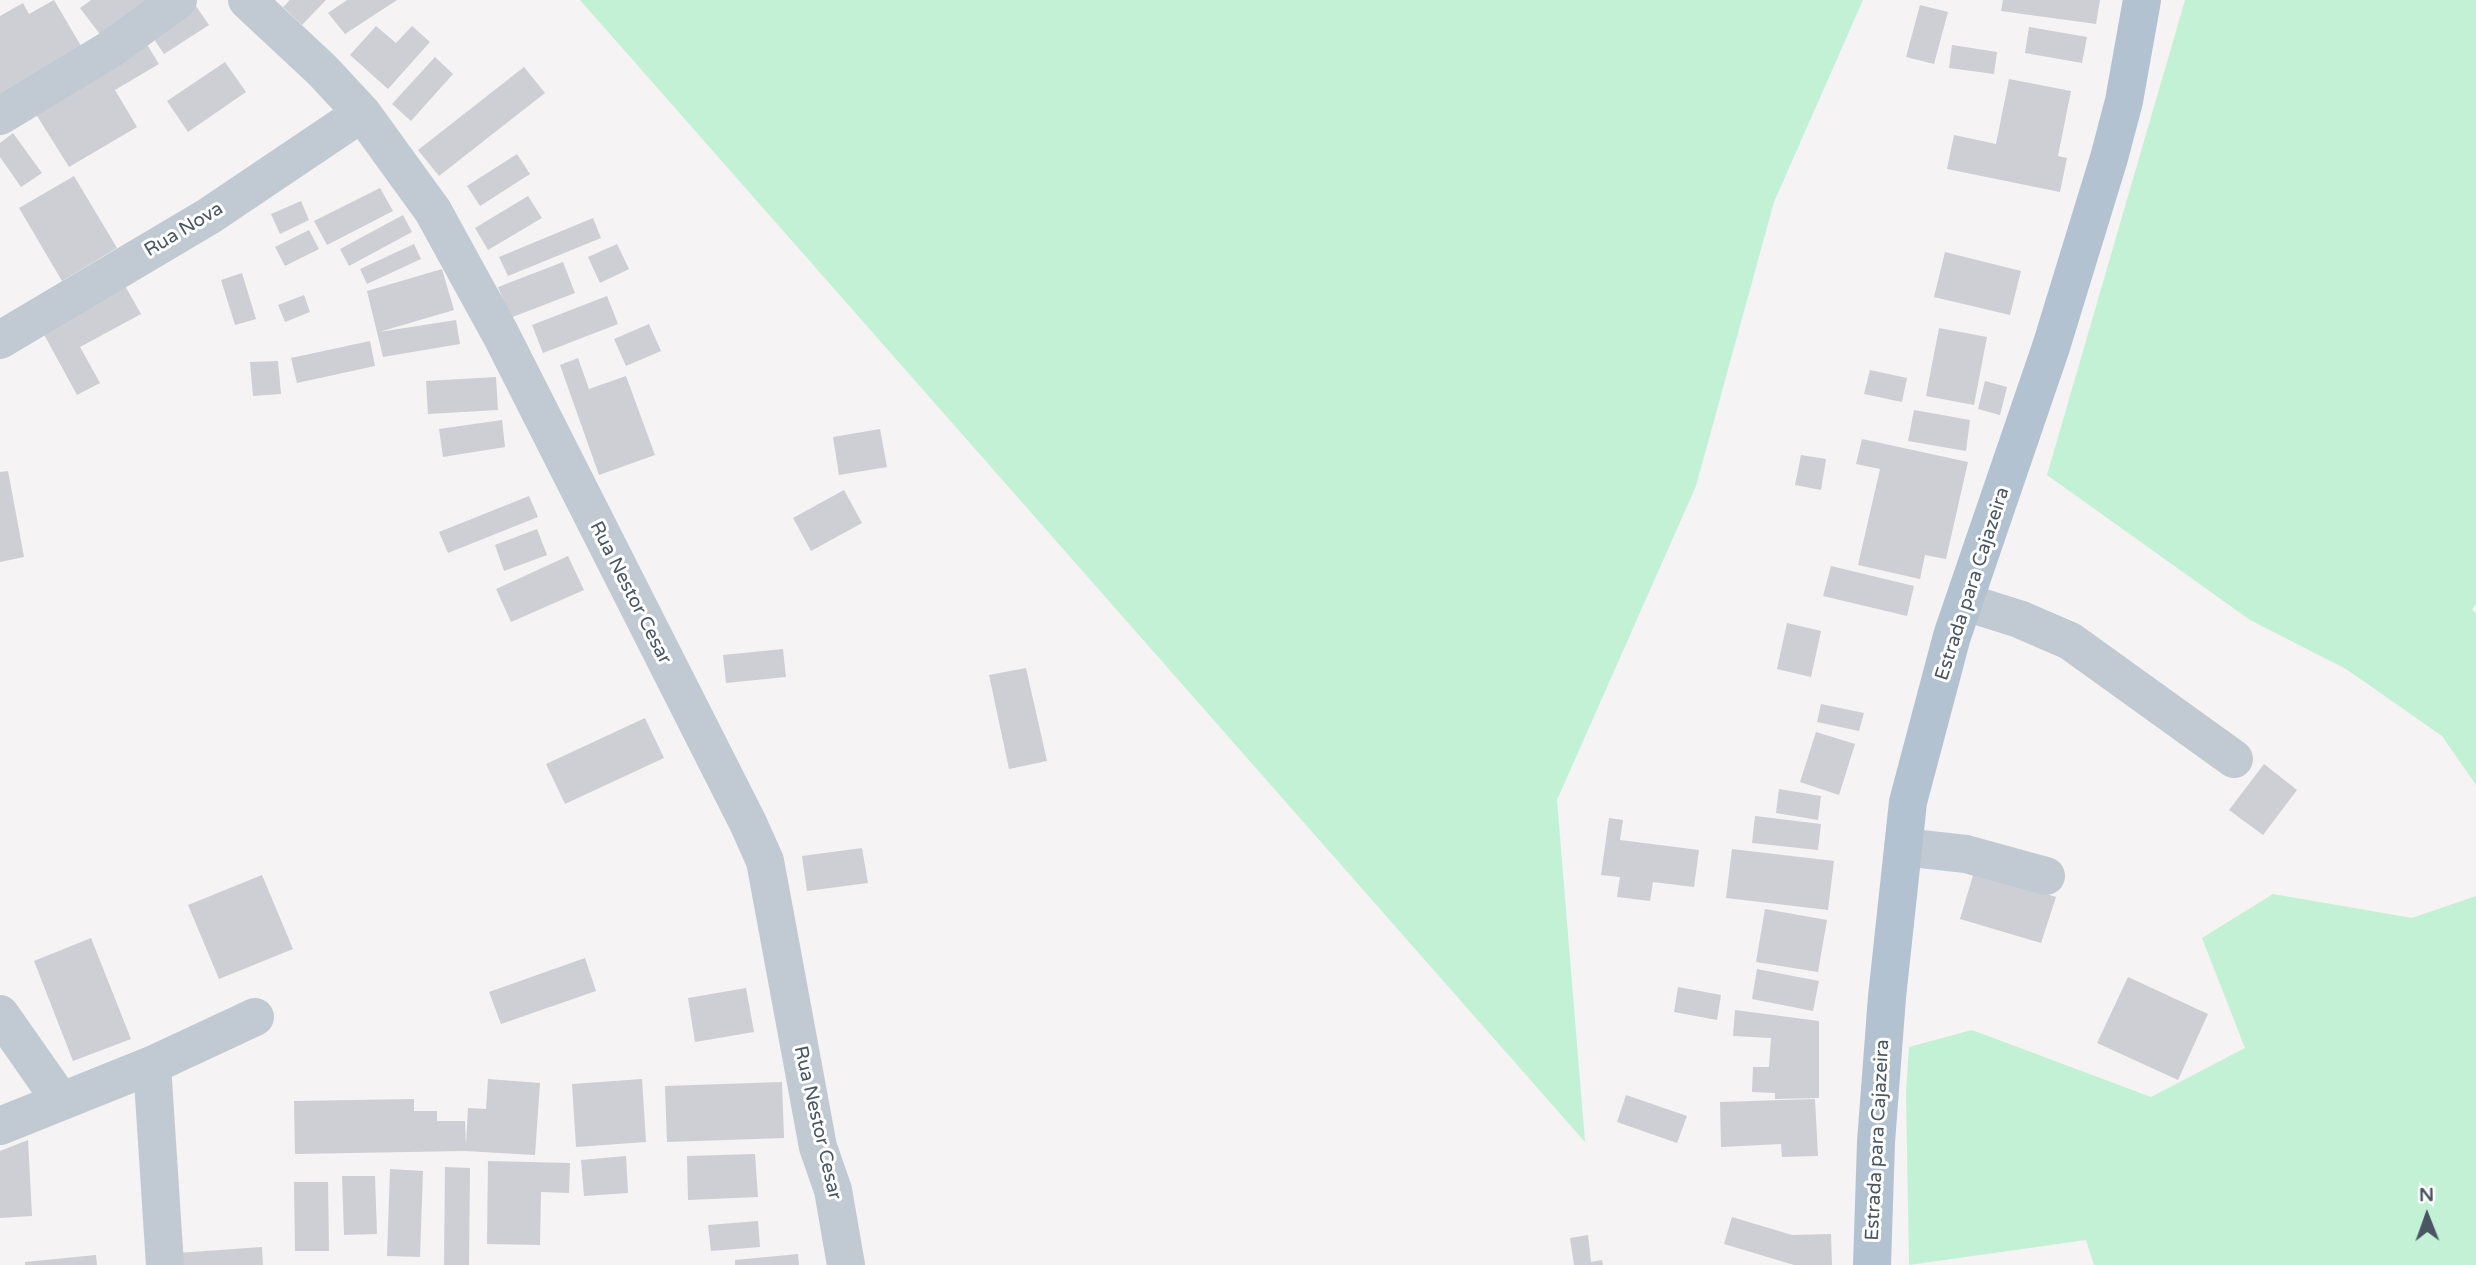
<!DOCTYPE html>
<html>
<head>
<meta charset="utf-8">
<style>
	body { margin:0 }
	#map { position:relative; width:2476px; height:1265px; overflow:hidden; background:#f5f3f3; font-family:"Varela Round",sans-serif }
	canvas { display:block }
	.north { position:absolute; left:2392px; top:1181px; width:70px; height:70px; -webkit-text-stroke:5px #fff; paint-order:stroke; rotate:359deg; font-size:19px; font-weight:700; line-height:28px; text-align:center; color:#4a5661 }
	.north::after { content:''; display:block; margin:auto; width:24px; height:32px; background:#4a5661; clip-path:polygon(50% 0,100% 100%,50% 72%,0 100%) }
</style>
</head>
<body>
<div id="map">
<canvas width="2476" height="1265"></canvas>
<div class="north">N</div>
</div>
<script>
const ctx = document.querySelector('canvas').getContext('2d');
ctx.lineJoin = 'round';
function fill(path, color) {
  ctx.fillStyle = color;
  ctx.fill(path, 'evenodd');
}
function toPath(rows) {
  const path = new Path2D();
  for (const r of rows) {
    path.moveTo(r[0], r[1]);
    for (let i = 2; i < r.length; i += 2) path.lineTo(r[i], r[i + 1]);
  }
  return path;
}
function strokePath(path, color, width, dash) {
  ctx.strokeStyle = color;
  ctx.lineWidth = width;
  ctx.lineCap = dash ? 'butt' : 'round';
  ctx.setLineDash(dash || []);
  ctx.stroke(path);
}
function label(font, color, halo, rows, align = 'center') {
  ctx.font = font + ' "Varela Round",sans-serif';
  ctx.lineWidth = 6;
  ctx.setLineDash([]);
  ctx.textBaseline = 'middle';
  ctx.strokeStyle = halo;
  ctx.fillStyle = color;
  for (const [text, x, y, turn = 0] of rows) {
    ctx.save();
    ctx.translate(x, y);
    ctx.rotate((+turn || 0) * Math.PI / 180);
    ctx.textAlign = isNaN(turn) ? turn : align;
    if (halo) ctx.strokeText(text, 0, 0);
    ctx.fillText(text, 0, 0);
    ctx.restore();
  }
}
const green = toPath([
	[580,0,1863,0,1774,202,1696,486,1557,800,1585,1142],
	[2185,0,2476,0,2476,604,2472,609,2476,614,2476,785,2442,736,2346,669,2250,620,2047,475],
	[2273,894,2412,918,2476,896,2476,1265,2094,1265,2086,1240,1909,1265,1906,1092,1909,1047,1972,1030,2151,1097,2245,1048,2202,938]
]);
const building = toPath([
	[54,0,84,51,0,100,0,16,23,3,29,14],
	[91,0,151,0,102,37,80,8],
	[290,0,326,0,302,25,283,7],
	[347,0,397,0,345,34,328,13],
	[2003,0,2100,0,2096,24,2001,11],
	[1920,5,1948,12,1934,64,1906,57],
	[196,6,209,25,164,54,152,36],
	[376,26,396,43,412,26,430,42,388,89,350,55],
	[2029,27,2087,37,2082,63,2025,53],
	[146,43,159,64,115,90,137,127,69,167,34,111],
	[1952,45,1997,52,1994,74,1949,68],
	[435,57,453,74,411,121,392,104],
	[225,62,246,92,188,132,167,101],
	[524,67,545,93,439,176,418,150],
	[2009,79,2071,91,2058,156,2067,158,2060,192,1947,169,1954,135,1996,144],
	[13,133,42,173,21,187,0,157,0,143],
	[517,154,530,174,480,206,467,186],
	[74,176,117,248,62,281,19,208],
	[380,188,393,211,327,245,314,221],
	[528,196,542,218,488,250,475,228],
	[301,201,309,220,280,234,271,214],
	[403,215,412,232,349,266,340,249],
	[593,218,601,238,508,276,499,257],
	[309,230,319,249,285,266,275,247],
	[414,244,421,259,367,284,360,269],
	[617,244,629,269,600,283,588,257],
	[1945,252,2021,271,2010,315,1934,297],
	[563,262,575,293,510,318,498,287],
	[442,269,454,310,379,332,456,320,460,344,383,357,367,291],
	[242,273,256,319,235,325,221,280],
	[124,284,141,314,80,347,100,383,77,395,41,329],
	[304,295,310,312,285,322,278,305],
	[607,296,618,324,543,353,532,325],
	[649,324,661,351,626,366,614,339],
	[1939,328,1987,337,1974,405,1926,396],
	[370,341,375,366,297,383,291,358],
	[578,358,589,389,626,376,655,455,599,475,560,365],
	[278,361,281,394,253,396,250,362],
	[1870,370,1907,378,1902,402,1864,394],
	[496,377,498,410,428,414,426,381],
	[1985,381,2007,387,2000,415,1978,409],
	[1914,410,1970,420,1966,451,1908,441],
	[502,420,505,447,443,457,439,429],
	[880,429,887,467,839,475,833,437],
	[1862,439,1968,462,1946,559,1925,555,1920,579,1858,565,1880,469,1856,464],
	[1801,455,1826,459,1821,490,1795,485],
	[8,471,24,557,0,562,0,472],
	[844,490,862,523,811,551,793,518],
	[529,496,538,517,448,553,439,532],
	[537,529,547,555,504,571,495,545],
	[568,556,584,590,511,622,496,589],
	[1831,566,1914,586,1907,616,1823,596],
	[1787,623,1821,631,1811,677,1777,669],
	[783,649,786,677,726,683,723,655],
	[1026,668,1047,761,1009,769,989,675],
	[1821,704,1864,713,1859,731,1817,722],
	[645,718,664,758,565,804,546,764],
	[1816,732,1855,744,1839,795,1800,782],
	[2264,764,2297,790,2263,835,2229,810],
	[1779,789,1821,796,1818,820,1776,813],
	[1755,816,1821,824,1818,850,1752,843],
	[1609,818,1623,820,1620,840,1699,850,1694,887,1653,882,1650,901,1617,897,1620,877,1601,875],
	[862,848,868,883,807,891,802,856],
	[1732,849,1834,861,1828,910,1726,898],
	[1974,872,2056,897,2041,943,1960,919],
	[262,875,293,949,219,979,188,905],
	[1765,909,1827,920,1818,972,1756,962],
	[91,938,131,1039,73,1061,34,961],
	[585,958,596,991,501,1024,489,992],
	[1757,969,1819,981,1813,1011,1752,999],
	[2128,977,2208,1014,2178,1080,2097,1043],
	[1678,987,1721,995,1717,1020,1674,1012],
	[746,988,754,1032,695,1042,688,998],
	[1735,1010,1819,1021,1819,1098,1775,1099,1775,1093,1752,1092,1753,1067,1769,1067,1771,1038,1733,1036],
	[488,1079,540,1083,535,1155,465,1151,295,1154,294,1101,414,1099,414,1111,437,1111,437,1121,465,1121,466,1145,468,1108,486,1109],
	[642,1079,646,1142,576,1147,572,1084],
	[782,1082,784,1138,667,1142,665,1086],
	[1626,1095,1687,1116,1677,1143,1617,1122],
	[1815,1099,1818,1156,1782,1157,1781,1144,1721,1147,1720,1102],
	[28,1140,32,1216,0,1218,0,1151],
	[755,1154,758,1197,688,1200,687,1156],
	[626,1156,628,1193,584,1196,581,1160],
	[488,1161,570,1163,569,1193,541,1192,540,1245,487,1244],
	[445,1167,470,1168,469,1265,444,1265],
	[390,1169,423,1171,420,1257,387,1256],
	[342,1176,375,1176,377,1234,344,1235],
	[294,1182,328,1182,329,1251,295,1251],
	[1732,1217,1792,1235,1831,1234,1832,1265,1794,1265,1724,1244],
	[758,1221,760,1247,711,1251,708,1225],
	[1588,1235,1591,1262,1602,1260,1603,1265,1574,1265,1570,1238],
	[262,1247,263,1265,178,1265,177,1253],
	[798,1254,799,1265,735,1265,735,1260],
	[96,1255,97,1265,25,1265,25,1262]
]);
const minor = toPath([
	[247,0,322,70,362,113,433,211,501,335,748,823,765,861,818,1147,833,1190,846,1265],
	[0,116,109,50,178,0],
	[0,340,209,216,362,113],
	[1965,602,2019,619,2070,641,2234,759],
	[1903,847,1966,854,2046,876],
	[0,1014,61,1101],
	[152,1065,165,1265],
	[0,1126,152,1065,255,1017]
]);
const major = toPath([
	[1872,1265,1876,1142,1887,997,1908,802,1952,636,2051,347,2109,158,2124,101,2142,0]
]);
const streetNames = [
	["Rua Nova",184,230,-31],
	["Estrada para Cajazeira",1973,584,-72],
	["Rua Nestor Cesar",630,593,63],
	["Rua Nestor Cesar",817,1123,77],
	["Estrada para Cajazeira",1878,1140,-87]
];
fill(green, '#c3f1d5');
fill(building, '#cdcfd5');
strokePath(minor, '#c1cad2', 38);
strokePath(major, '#b3c2d1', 38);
label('19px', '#4a5661', '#fff', streetNames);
</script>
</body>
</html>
